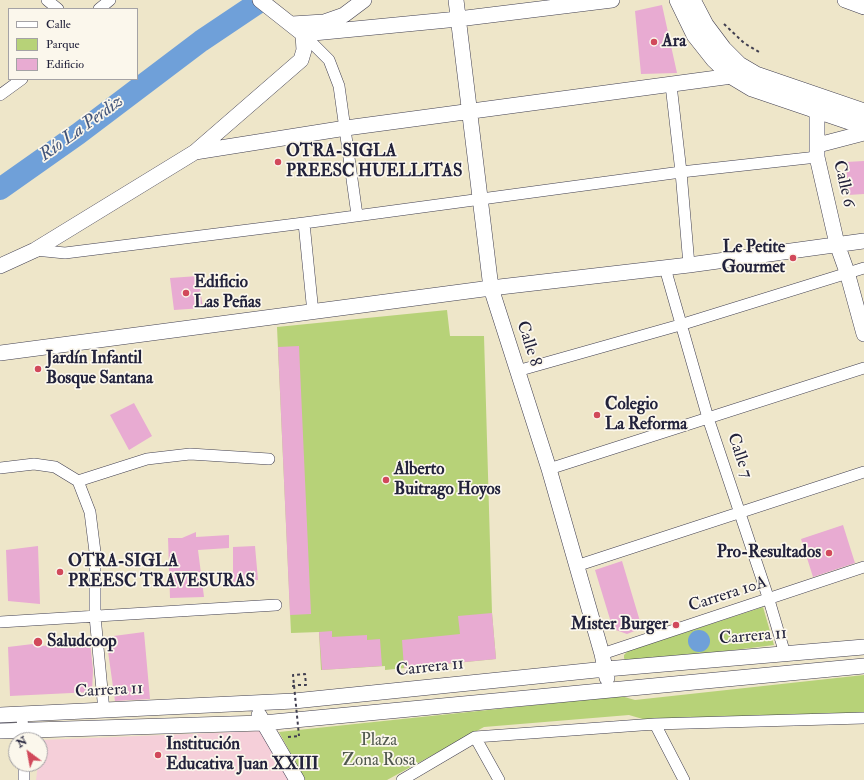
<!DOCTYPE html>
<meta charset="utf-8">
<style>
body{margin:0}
#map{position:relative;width:864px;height:780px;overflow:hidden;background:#eee6c9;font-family:"IM FELL Double Pica",serif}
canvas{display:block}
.legend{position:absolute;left:8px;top:8px;width:130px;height:72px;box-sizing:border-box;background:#fbf7ec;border:1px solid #a4a2a5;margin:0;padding:5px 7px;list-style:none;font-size:12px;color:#22223b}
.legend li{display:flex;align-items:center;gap:8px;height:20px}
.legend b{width:20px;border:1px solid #a4a2a5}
.north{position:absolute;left:8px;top:732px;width:40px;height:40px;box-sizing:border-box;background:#fbf7ec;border:1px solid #a4a2a5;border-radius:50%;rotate:328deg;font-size:11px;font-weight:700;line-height:16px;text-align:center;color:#22223b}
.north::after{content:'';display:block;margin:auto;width:14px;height:18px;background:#d1495b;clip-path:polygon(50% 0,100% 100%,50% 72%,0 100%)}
</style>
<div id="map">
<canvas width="864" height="780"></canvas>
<ul class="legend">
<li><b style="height:5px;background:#fff"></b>Calle</li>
<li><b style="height:11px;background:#b7d278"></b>Parque</li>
<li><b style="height:11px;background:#e8abd2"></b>Edificio</li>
</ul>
<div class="north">N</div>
</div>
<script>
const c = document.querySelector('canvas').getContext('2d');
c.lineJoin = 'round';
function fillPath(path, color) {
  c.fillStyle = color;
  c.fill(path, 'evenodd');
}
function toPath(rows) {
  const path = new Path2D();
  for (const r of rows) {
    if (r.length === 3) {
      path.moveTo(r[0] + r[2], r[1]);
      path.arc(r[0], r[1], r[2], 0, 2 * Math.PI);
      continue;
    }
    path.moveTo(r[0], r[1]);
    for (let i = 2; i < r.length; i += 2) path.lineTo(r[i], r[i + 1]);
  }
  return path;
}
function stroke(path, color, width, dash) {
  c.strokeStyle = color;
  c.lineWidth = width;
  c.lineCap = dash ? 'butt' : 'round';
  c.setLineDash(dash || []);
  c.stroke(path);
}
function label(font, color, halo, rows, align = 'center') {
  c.font = font + ' "IM FELL Double Pica",serif';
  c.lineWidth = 3.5;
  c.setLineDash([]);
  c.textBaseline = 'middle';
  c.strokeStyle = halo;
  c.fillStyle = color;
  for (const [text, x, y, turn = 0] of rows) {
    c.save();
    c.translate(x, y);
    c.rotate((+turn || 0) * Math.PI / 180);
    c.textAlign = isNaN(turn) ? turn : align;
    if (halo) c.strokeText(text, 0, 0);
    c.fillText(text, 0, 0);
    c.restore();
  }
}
fillPath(toPath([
 [262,731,289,780,36,780,38,764,40,764,41,740]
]), '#f5cfd9');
fillPath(toPath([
 [447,310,450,336,484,336,492,613,496,659,385,670,385,666,321,670,319,632,291,633,277,327],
 [763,607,774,645,631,663,626,662,624,658,624,655,628,651],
 [864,675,864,715,646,720,629,715,484,727,387,780,305,780,279,732,621,696,635,700]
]), '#b7d278');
fillPath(toPath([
 [699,641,11]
]), '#6fa0d9');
stroke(toPath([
 [0,189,78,134,201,41,262,0]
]), '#6fa0d9', 22);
fillPath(toPath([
 [662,5,677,73,641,74,635,11],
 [864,161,864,194,848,195,846,162],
 [198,276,203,308,174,310,170,278],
 [299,346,311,614,290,615,278,347],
 [134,403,152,436,129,450,110,415],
 [843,525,855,563,813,577,801,539],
 [196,532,196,537,229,535,229,548,198,550,204,597,170,598,168,538,182,538],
 [38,546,40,604,8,601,6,550],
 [255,546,258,580,233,582,233,547],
 [622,561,642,628,627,634,613,629,595,570],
 [492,613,496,659,404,668,402,640,460,634,458,616],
 [332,631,332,637,367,635,367,640,380,639,382,666,322,670,319,632],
 [144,632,150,699,115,701,106,637],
 [90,642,93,670,92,692,10,696,8,647,41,643,41,646]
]), '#e8abd2');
const street = toPath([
 [47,0,58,9],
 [99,9,110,0],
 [303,34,329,60,339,86,357,215],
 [671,85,681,172,689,265],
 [0,95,22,79],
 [304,223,313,313],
 [35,250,65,253,304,223,681,172,817,157],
 [665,268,708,418,769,600,785,654],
 [517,371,680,325,864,268],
 [0,468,34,464,55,467,78,481,147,459,190,454,269,459],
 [549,469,864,368],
 [78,481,90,512,95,552,95,616,104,711],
 [576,566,864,472],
 [0,622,276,605],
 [602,654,864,567],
 [22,714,23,740],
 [655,724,684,780],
 [475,737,499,780],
 [24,764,24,780],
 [402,780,475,737,655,724,864,718]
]);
const secondary = toPath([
 [260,0,303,34,458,19,612,0],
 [456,0,491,288,549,469,602,654,607,678],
 [845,0,864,7],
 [292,24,324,22,344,15,364,0],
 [817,110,817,157,837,244,847,272,864,334],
 [818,145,864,133],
 [195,152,301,60,304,50,303,34],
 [0,266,35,250,195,152,346,128,732,76],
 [0,353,491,288,689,265,864,241],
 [0,715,294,701,606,669,864,647],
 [259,715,297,780],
 [0,731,263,723,864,666]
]);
const primary = toPath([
 [678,0,695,35,714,59,732,76,752,88,864,126],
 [692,0,705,25,723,49,739,65,756,75,864,112]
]);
stroke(street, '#413f50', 12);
stroke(secondary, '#413f50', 16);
stroke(primary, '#413f50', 18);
stroke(toPath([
 [724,24,744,43,759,52],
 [293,687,293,686,298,685],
 [288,737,299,736]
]), '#413f50', 2, [3, 3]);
stroke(street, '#fff', 11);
stroke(secondary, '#fff', 15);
stroke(primary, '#fff', 17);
stroke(toPath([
 [298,685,306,685,305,674,293,675,299,736]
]), '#413f50', 2, [3, 3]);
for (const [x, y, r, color] of [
 [654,42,4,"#d1495b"],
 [278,162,4,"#d1495b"],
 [793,258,4,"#d1495b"],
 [186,293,4,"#d1495b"],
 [38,369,4,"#d1495b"],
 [597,415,4,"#d1495b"],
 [386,480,4,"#d1495b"],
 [829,553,4,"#d1495b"],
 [60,572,4,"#d1495b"],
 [676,625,4,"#d1495b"],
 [38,642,5,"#d1495b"],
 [158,755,4,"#d1495b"]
]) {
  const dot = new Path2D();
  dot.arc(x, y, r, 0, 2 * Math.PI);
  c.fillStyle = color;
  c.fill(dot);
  stroke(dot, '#fbf7ec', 1.5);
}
label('bold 17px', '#22223b', '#fbf7ec', [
 ["Ara",662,42],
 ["OTRA-SIGLA",286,152],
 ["PREESC HUELLITAS",286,172],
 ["Le Petite",785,248,"right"],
 ["Gourmet",785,268,"right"],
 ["Edificio",194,283],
 ["Las Peñas",194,303],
 ["Jardín Infantil",46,359],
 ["Bosque Santana",46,379],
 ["Colegio",605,405],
 ["La Reforma",605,425],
 ["Alberto",394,470],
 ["Buitrago Hoyos",394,490],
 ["Pro-Resultados",821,553,"right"],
 ["OTRA-SIGLA",68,562],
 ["PREESC TRAVESURAS",68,582],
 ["Mister Burger",668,625,"right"],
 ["Saludcoop",47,642],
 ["Institución",166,745],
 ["Educativa Juan XXIII",166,765]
], 'left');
label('17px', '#22223b', '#fbf7ec', [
 ["Calle 6",843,184,77],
 ["Calle 8",528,344,72],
 ["Calle 7",739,456,71],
 ["Carrera 10A",728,595,-18],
 ["Carrera 11",753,637,-5],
 ["Carrera 11",430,668,-6],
 ["Carrera 11",109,691,-3]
]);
label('17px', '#4f574d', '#fbf7ec', [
 ["Plaza",379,741],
 ["Zona Rosa",379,761]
]);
label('italic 18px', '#41547a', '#fbf7ec', [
 ["Río La Perdiz",82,129,-36]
]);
</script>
